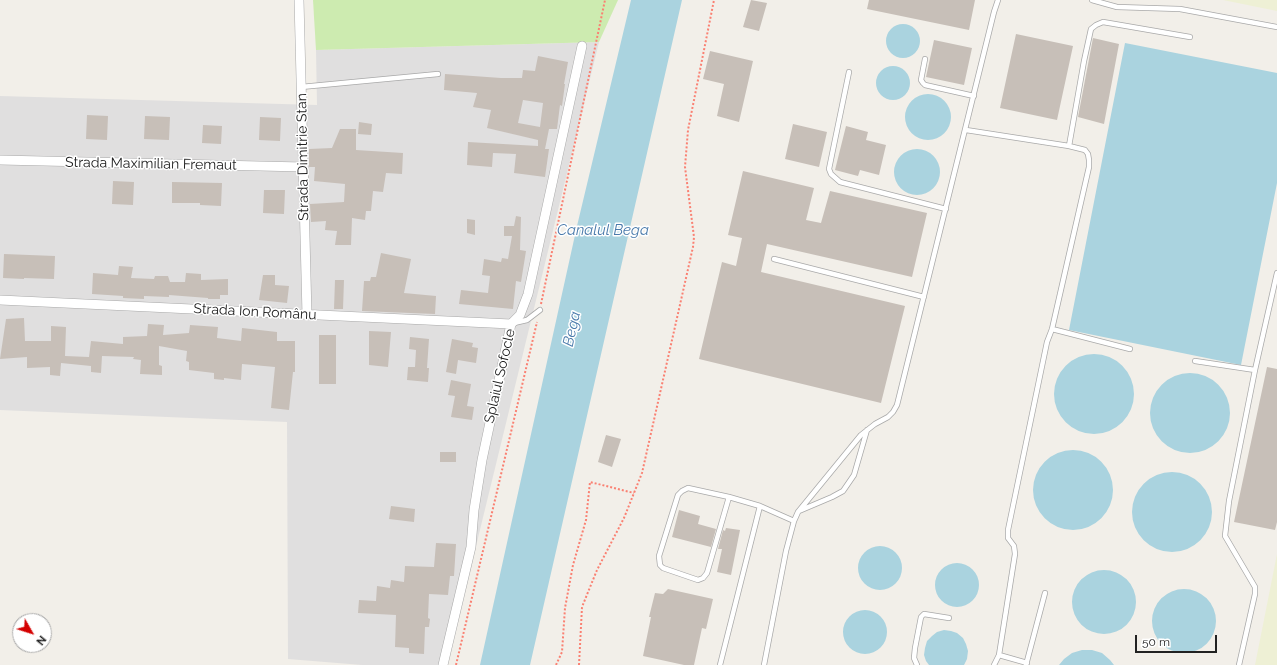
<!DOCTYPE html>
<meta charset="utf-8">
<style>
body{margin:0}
#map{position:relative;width:1277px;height:665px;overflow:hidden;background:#f2efe9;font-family:Raleway,sans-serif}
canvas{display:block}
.north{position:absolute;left:12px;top:613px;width:40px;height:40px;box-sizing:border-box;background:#fff;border:1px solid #a7a7a7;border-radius:50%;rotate:129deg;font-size:11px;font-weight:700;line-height:16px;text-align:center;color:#222}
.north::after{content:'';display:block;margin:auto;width:14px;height:18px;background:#d40000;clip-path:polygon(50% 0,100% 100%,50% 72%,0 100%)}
.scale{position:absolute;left:1135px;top:635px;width:82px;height:18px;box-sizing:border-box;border:2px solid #222;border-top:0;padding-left:5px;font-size:12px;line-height:14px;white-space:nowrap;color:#222;-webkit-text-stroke:3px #fff;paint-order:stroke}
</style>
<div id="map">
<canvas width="1277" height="665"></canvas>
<div class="north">N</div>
<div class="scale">50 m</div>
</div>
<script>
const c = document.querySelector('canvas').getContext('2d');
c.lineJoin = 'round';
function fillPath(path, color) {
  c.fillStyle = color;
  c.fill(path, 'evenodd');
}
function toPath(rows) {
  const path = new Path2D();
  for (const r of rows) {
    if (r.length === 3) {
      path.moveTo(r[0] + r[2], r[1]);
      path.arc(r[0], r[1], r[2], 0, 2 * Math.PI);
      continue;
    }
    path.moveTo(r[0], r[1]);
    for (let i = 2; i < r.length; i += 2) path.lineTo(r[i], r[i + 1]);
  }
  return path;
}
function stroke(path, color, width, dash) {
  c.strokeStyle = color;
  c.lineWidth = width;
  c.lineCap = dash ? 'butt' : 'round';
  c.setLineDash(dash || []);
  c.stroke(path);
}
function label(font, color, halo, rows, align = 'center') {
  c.font = font + ' Raleway,sans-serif';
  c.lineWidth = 3;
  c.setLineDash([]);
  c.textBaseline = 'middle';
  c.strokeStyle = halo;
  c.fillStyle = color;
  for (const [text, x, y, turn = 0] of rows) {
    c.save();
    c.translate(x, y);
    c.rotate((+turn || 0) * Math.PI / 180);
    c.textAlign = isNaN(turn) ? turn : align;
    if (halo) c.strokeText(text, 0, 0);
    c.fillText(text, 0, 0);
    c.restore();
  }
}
fillPath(toPath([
 [599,42,447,665,362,665,288,659,287,422,0,410,0,96,317,105,316,50]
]), '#e0dfdf');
fillPath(toPath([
 [1223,0,1277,0,1277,11],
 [1277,554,1277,665,1255,665]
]), '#eef0d5');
fillPath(toPath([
 [313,0,618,0,599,42,316,50]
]), '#cdebb0');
fillPath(toPath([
 [631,0,682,0,530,665,480,665,577,226],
 [903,41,17],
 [1125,43,1277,73,1277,183,1241,365,1069,330],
 [893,83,17],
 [928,117,23],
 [917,172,23],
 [1094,394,40],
 [1190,413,40],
 [1073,490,40],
 [1172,512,40],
 [880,568,22],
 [957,585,22],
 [1104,602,32],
 [1184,621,32],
 [865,632,22],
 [944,630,951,631,957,633,963,638,966,644,968,651,967,659,964,665,929,665,926,661,924,655,925,648,927,641,932,636,937,632],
 [1082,650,1092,650,1102,653,1110,660,1114,665,1059,665,1064,659,1072,653]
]), '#aad3df');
fillPath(toPath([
 [751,0,767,3,759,31,743,27],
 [869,0,975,0,969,30,867,9],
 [1016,34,1073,46,1057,120,1000,108],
 [1093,38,1119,44,1104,124,1078,117],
 [934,40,972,48,964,85,926,77],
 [710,51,753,61,739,122,717,116,724,84,703,79],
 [538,56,568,62,564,84,565,84,562,106,560,105,557,129,549,129,545,149,549,149,545,177,514,173,516,154,493,153,492,167,467,165,468,142,538,146,538,140,487,128,491,110,473,107,477,93,444,90,445,74,501,78,522,78,523,70,535,71],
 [523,100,543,103,540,127,518,123],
 [87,115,108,116,107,140,86,139],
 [145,116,170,117,169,140,144,139],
 [260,117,281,118,280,141,259,140],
 [359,122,372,124,371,135,358,134],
 [793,124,827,132,819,167,785,159],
 [203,125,222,126,221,144,202,143],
 [846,126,868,132,866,140,886,145,879,175,860,170,858,176,835,170],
 [340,129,356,129,356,150,403,153,402,174,386,173,383,192,373,191,371,211,366,211,365,220,352,218,351,245,335,245,337,231,325,230,326,221,311,222,310,204,344,202,345,184,314,181,315,167,309,167,309,149,332,148],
 [743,171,814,188,806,220,821,223,830,191,927,213,912,277,767,244,761,272,905,306,881,403,699,359,722,262,736,266,742,238,728,235],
 [113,181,134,182,133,205,112,204],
 [172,182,222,183,221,206,200,205,200,203,172,203],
 [264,190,285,190,284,214,263,213],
 [516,216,521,217,520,250,526,251,521,282,516,281,513,309,459,304,461,290,488,293,490,276,482,275,484,259,501,262,502,258,508,259,512,236,504,236,504,226,514,226],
 [467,219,475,220,475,235,467,233],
 [381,253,411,259,404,293,436,296,435,314,362,311,364,281,370,281,371,277,376,277],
 [4,254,55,256,54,279,24,278,24,279,3,278],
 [119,266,133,267,131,278,154,279,155,276,168,276,170,282,185,282,186,273,201,274,201,280,228,279,228,295,220,295,220,299,208,299,208,298,169,295,169,297,144,296,144,299,123,298,123,296,92,294,93,273,118,275],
 [263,275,275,275,275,285,289,286,287,303,259,300],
 [335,280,344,280,343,309,334,309],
 [24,318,25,341,51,341,51,326,66,327,65,356,89,357,91,341,123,344,123,337,147,336,148,324,164,325,163,335,189,333,190,325,218,327,217,338,241,341,242,328,277,332,277,341,295,341,295,372,293,372,289,410,271,408,275,367,242,364,241,380,224,378,224,380,214,379,214,373,189,370,189,362,186,361,187,351,159,346,159,365,162,366,162,375,140,374,141,360,133,359,134,357,102,356,101,373,91,372,91,366,61,363,60,376,50,375,50,367,27,368,27,357,0,359,6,319],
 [369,331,391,332,388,367,369,365],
 [319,335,336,335,336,384,319,384],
 [410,337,429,339,427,368,429,368,428,382,407,380,408,367,415,367,416,350,409,349],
 [452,339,473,343,472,347,478,348,476,363,458,360,456,374,446,372],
 [1267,367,1277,369,1277,522,1275,530,1234,522],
 [451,380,471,384,467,406,474,407,472,420,451,417,455,396,448,395],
 [606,435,621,439,612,467,598,462],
 [440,452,456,452,456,462,440,462],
 [391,506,415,509,414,522,389,519],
 [679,510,700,516,698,524,716,529,711,547,672,537],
 [726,528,740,530,731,575,717,572,722,549,718,549,723,530,725,531],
 [436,543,456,544,454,576,450,576,448,595,429,594,428,618,430,619,429,627,425,627,424,654,409,653,409,648,395,647,396,615,358,613,359,600,376,601,377,586,390,588,391,580,404,582,405,566,434,567],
 [668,589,713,599,706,629,702,628,694,665,684,665,643,656,651,617,649,617,655,593,663,594]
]), '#c7bfb8');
const lane = toPath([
 [1092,0,1117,7,1180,9,1277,27],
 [925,59,921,80,923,83,925,85,974,96],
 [849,72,829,169,831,174,840,182,946,209],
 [301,87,438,74],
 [966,130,1069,146,1085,150,1088,154,1089,160,1089,167,1052,329,1047,342,1008,530,1008,538,1014,546,1015,554,999,655,994,665],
 [1069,146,1084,61,1091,29,1096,25,1103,22,1190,37],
 [774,259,924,297],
 [514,323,527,320,540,310],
 [1052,329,1130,349],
 [1195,361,1255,370],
 [729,497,707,573,703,578,698,580,663,568,660,565,659,556,678,495,682,491,688,488,729,497,760,506,794,521],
 [799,511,832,497,843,491,854,475,867,430],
 [999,655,1027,663],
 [720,665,760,506],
 [764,665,786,551,794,521,798,512,861,435,875,424,888,417,893,412,897,405,994,12,998,0],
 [917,665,914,658,915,648,921,617,924,614,949,618],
 [1026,665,1045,593],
 [1239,665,1255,594,1255,587,1225,536,1229,501,1255,370,1277,273]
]);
const street = toPath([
 [299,0,307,315],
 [0,160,303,167],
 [0,300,511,324],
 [443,665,471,547,474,510,482,460,511,324,520,315,528,294,582,46]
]);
stroke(lane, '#a9a9a9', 6);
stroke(street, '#a9a9a9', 10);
stroke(toPath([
 [541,304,605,0],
 [456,665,537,322],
 [556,665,562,652,565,608,573,565,586,520,590,482,634,493],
 [579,665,582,607,597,570,624,518,642,473,693,247,694,237,685,167,688,130,714,0]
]), '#fa8072', 2, [2, 2]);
stroke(lane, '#fff', 4.5);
stroke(street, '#fff', 9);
label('14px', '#222', '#fff', [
 ["Strada Dimitrie Stan",303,157,-91],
 ["Strada Maximilian Fremaut",151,164,1],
 ["Strada Ion Românu",255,312,3],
 ["Splaiul Sofocle",500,376,-77]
]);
label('italic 15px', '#4a7aab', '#fff', [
 ["Canalul Bega",603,230],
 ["Bega",572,329,-77]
]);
</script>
